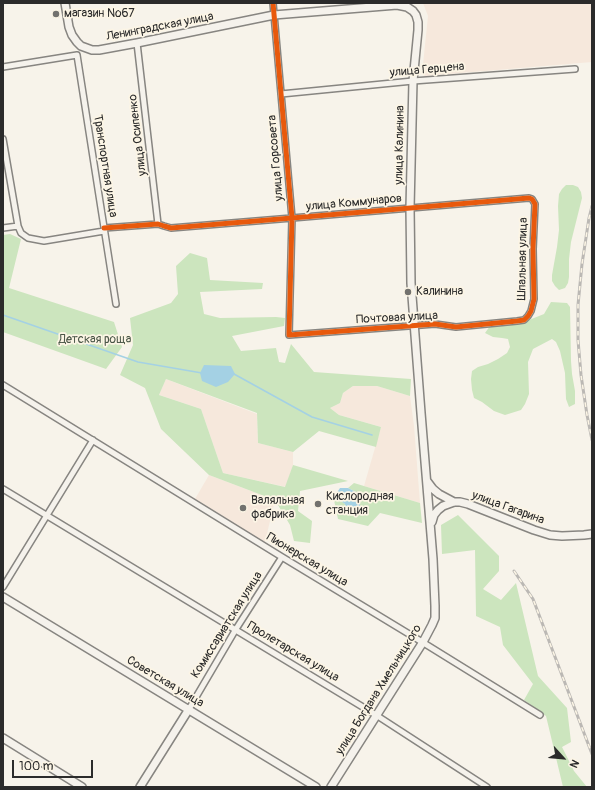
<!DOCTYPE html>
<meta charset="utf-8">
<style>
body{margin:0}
#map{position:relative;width:595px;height:790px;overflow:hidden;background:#f7f3ea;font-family:Pangolin,sans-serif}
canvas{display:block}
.frame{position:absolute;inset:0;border:4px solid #2b2b2b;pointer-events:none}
.north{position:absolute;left:543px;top:738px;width:40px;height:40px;-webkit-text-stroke:3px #fcf5e5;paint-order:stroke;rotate:117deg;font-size:11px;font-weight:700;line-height:16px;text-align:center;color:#2b2b2b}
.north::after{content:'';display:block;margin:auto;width:14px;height:18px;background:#2b2b2b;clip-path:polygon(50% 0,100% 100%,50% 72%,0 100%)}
.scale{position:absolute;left:12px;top:760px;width:81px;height:18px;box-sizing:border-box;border:2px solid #2b2b2b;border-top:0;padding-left:5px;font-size:12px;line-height:14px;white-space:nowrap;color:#2b2b2b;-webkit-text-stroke:3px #fcf5e5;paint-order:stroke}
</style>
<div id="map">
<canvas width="595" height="790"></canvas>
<div class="frame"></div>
<div class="north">N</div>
<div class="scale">100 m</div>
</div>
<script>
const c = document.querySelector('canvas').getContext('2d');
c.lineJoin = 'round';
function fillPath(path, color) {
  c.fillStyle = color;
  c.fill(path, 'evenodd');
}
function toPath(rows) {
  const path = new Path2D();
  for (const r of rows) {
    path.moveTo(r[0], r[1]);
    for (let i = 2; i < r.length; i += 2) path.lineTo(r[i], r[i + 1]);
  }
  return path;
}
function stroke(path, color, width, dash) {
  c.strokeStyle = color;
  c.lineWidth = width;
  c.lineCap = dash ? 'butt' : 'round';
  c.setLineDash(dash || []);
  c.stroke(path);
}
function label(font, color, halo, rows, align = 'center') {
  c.font = font + ' Pangolin,sans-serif';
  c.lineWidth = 3.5;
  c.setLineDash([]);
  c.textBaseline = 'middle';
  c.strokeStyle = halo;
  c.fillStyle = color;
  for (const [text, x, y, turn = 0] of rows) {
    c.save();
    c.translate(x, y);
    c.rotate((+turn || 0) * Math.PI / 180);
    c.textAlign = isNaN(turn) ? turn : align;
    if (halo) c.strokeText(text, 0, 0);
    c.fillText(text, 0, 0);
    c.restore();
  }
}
fillPath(toPath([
 [423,3,592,3,592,62,425,76,422,74,428,16],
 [166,379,257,414,258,443,293,452,293,465,286,487,223,473,201,409,159,395],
 [353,386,377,386,410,396,414,426,420,503,364,486,381,427,339,415,330,408,340,403,343,393],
 [209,475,275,500,265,542,195,499]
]), '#f6e8dc');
fillPath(toPath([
 [566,185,573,185,578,187,581,192,582,198,571,242,569,259,569,277,568,283,565,288,559,290,555,286,552,281,552,275,557,247,559,230,558,206,559,194,562,189],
 [10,234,21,239,9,288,114,322,122,347,106,369,3,332,3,235],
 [190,253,207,258,210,280,263,283,262,289,200,292,204,314,220,318,276,317,285,318,284,326,232,336,241,351,276,348,279,362,285,363,291,344,314,372,411,379,410,396,377,386,353,386,343,393,340,403,330,408,339,415,381,427,376,447,319,431,293,452,258,443,257,413,166,379,159,395,201,409,223,473,285,487,293,465,348,481,300,491,298,511,312,521,310,543,294,541,290,525,275,500,209,475,161,429,145,388,120,375,133,345,130,318,171,303,178,294,176,266],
 [551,302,567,303,570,307,571,361,572,374,575,391,575,404,569,407,566,399,565,373,560,351,556,342,552,339,533,349,528,362,529,394,525,404,521,410,505,415,494,411,482,402,474,398,472,390,471,379,472,371,478,367,488,364,498,359,507,353,510,347,508,339,502,338,493,337,485,333,490,326,524,322,544,314],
 [354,483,420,503,422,523,380,513,368,526,338,519,334,500,336,494,338,498,345,504,358,493,348,488],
 [458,515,499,556,499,571,483,589,501,600,516,583,538,676,567,708,571,742,562,747,574,771,587,787,563,787,546,716,524,700,533,684,503,645,500,627,476,616,475,550,442,554,441,525]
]), '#cce5be');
fillPath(toPath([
 [204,365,231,366,235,374,228,382,216,387,202,381,200,373],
 [340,488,348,488,358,493,360,499,360,506,353,510,347,509,345,504,337,498,336,494]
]), '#a4d1e4');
stroke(toPath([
 [3,315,138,362,202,373],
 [234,374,312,417,372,435]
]), '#a4d1e4', 1.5);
const street = toPath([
 [137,43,158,224],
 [77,55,116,304],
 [3,67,77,55],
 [281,94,413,81,575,69],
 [3,139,18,226],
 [3,228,18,226,21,233,28,238,44,241,104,231],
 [104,228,158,224,164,226,171,228,292,218,529,198,532,199,535,204,533,249,534,299,531,311,528,316,524,320,517,321,456,327,435,324,289,335,292,218,273,3],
 [3,385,282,557,414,637,540,715],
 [3,489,376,715,487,787],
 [3,587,93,440],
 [189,709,236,629,282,557]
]);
const secondary = toPath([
 [65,3,69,27,72,35,77,42,81,46,92,50,99,50,137,43,274,15,397,5,407,7,413,11,416,15,418,22,418,30,413,81,410,208,411,283,421,413,433,559,435,606,435,618,432,625,423,642,331,787],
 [427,481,433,489,439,494,454,502],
 [432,522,434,515,438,510,443,506,454,502,460,502,468,504,534,530,550,535,562,536,584,535,592,534],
 [3,597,316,787],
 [3,738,82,787],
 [140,787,189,709]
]);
stroke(street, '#878581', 8);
stroke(secondary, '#878581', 10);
stroke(street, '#f5f2ec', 5);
stroke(secondary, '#f5f2ec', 7);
const rail = toPath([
 [592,206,589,218,582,264,578,305,578,340,581,375,587,415,592,440],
 [514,571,533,599,592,754]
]);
stroke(rail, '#bbb8b4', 3);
stroke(rail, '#fcf5e5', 1.5, [4.5]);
stroke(toPath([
 [104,228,158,224,164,226,171,228,292,218,529,198,532,199,535,204,533,249,534,299,531,311,528,316,524,320,517,321,456,327,435,324,289,335,292,218,273,3]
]), '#e8590c', 5);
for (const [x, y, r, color] of [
 [56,14,4,"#72716e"],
 [408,292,4,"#72716e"],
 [318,504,4,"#72716e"],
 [243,508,4,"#72716e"]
]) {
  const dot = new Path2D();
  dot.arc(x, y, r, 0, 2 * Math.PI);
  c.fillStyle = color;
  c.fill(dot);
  stroke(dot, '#fcf5e5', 1.5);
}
label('12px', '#2b2b2b', '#fcf5e5', [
 ["магазин №67",64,14],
 ["Калинина",416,292],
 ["Кислородная",326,497],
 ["станция",326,511],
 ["Валяльная",251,501],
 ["фабрика",251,515]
], 'left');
label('12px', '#2b2b2b', '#fcf5e5', [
 ["Ленинградская улица",160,27,-11],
 ["улица Герцена",427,70,-5],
 ["улица Осипенко",138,135,-97],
 ["улица Калинина",400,145,-89],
 ["улица Горсовета",276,158,-95],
 ["Транспортная улица",105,166,81],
 ["улица Коммунаров",354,203,-5],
 ["Шпальная улица",523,259,-89],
 ["Почтовая улица",397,318,-3],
 ["улица Гагарина",508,508,20],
 ["Пионерская улица",307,560,31],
 ["Комиссариатская улица",227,625,-58],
 ["Пролетарская улица",293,652,31],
 ["Советская улица",165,682,31],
 ["улица Богдана Хмельницкого",379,690,-58]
]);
label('12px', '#4a5647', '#fcf5e5', [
 ["Детская роща",95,340]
]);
</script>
